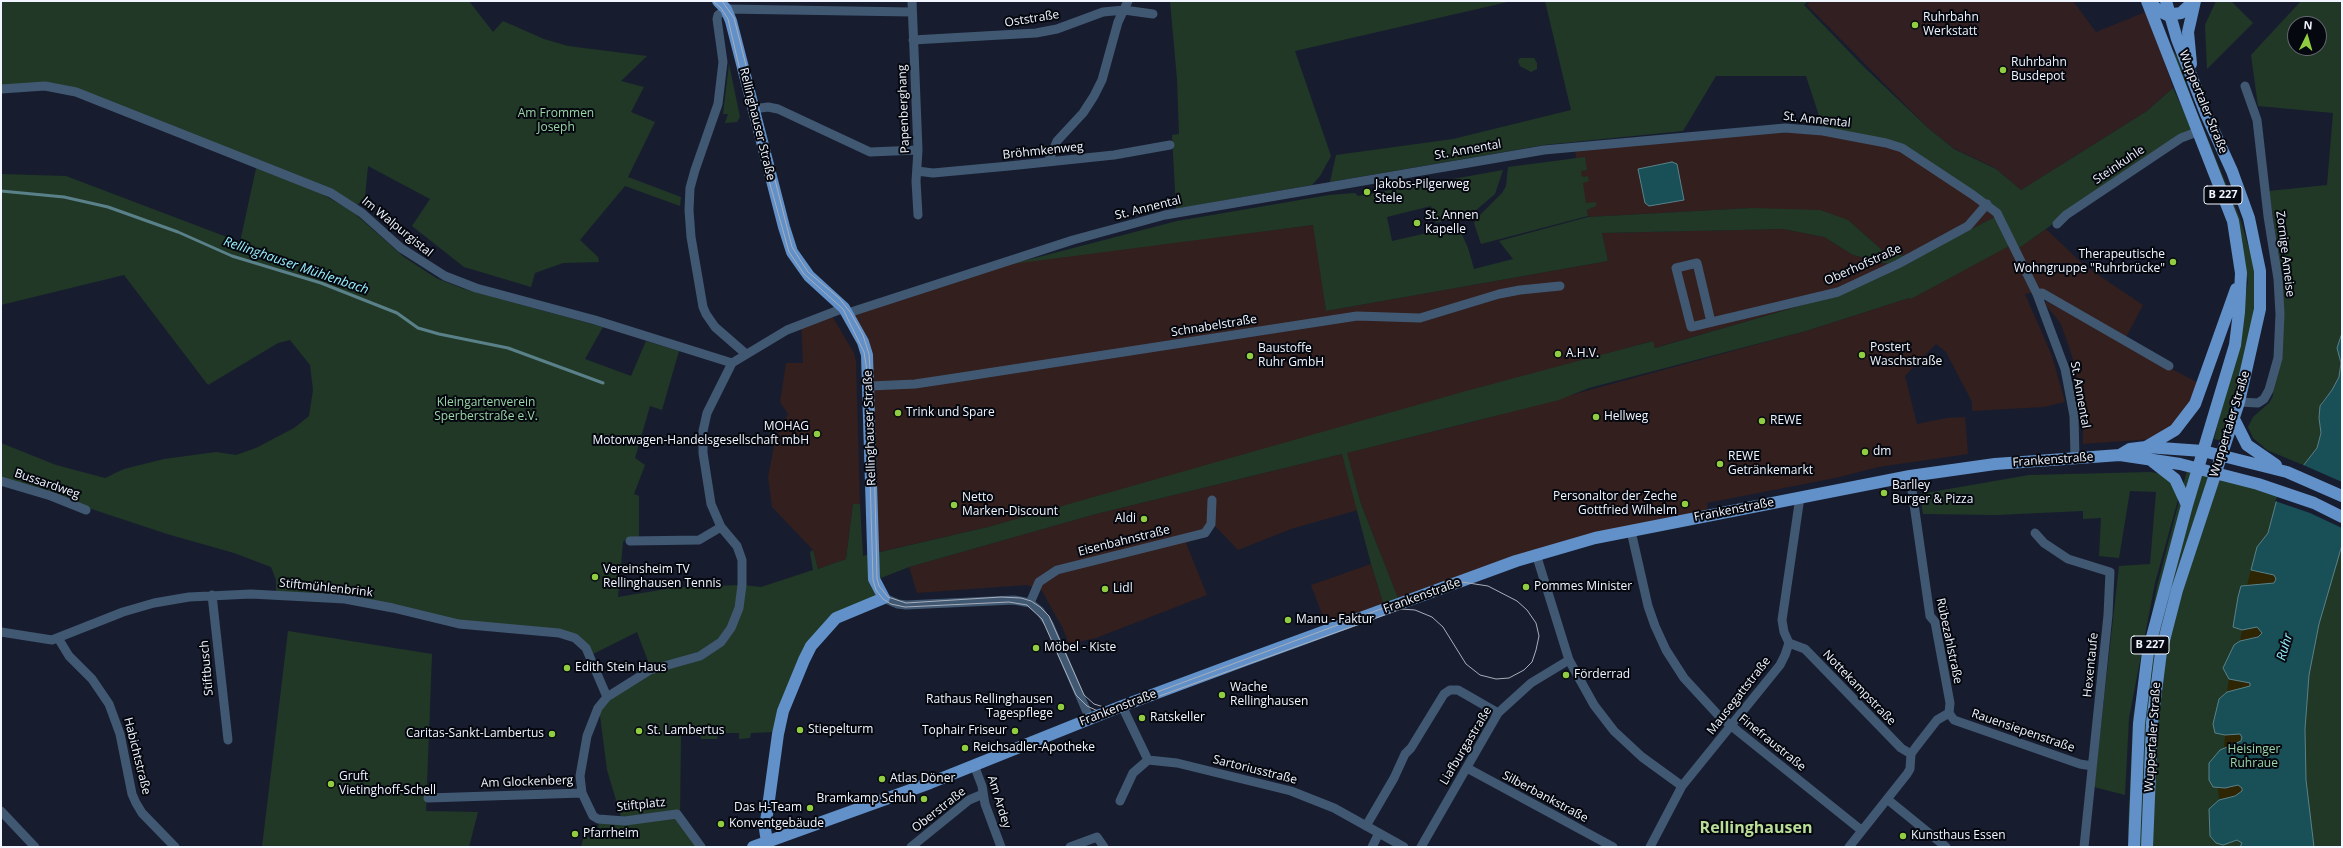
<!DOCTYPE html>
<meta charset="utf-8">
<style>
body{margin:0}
#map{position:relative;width:2343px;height:848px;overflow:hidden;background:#171d2f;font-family:"Open Sans",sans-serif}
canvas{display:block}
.frame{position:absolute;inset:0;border:2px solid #f0f5ff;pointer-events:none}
.north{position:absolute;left:2287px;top:16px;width:40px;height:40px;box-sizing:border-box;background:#06080f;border:1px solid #64676f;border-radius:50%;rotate:5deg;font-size:11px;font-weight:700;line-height:16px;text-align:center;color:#f0f5ff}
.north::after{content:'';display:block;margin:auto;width:14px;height:18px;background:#90cd41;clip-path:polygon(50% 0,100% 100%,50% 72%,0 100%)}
</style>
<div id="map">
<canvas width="2343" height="848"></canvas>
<div class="frame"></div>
<div class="north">N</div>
</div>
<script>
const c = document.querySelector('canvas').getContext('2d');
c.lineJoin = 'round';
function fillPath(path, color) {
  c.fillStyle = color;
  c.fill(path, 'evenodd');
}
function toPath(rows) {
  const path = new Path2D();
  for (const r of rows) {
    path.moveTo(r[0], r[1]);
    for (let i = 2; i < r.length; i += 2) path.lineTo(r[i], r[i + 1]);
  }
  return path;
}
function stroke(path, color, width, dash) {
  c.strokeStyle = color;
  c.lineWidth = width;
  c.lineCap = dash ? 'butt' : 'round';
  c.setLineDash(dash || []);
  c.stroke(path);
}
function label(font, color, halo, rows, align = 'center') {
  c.font = font + ' "Open Sans",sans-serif';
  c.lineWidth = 4;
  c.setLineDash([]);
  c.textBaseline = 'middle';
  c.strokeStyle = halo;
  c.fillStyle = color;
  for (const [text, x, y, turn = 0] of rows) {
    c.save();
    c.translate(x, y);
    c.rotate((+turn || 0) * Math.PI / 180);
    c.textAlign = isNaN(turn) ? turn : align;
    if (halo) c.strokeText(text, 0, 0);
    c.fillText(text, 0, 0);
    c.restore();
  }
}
fillPath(toPath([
 [1824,131,1914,155,1995,217,1873,279,1837,294,1796,307,1654,348,1652,341,988,527,875,553,870,368,850,313,1003,262,1314,225,1326,311,1608,261,1602,233,1783,229,1824,237,1853,255,1888,264,1903,257,1882,250,1848,220,1751,208,1588,217,1574,147,1687,136],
 [2046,229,2085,266,2143,305,2125,339,2041,291,2025,294,2052,356,2065,402,2044,407,1972,411,1972,402,1946,352,1936,344,1905,376,1917,424,1947,418,1965,417,1968,454,1879,467,1835,478,1707,503,1708,515,1595,537,1400,603,1361,504,1346,453,1468,423,1806,331,1909,298,1911,299,2011,244,2015,251],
 [2046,301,2200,384,2191,402,2172,425,2152,439,2083,444,2083,416,2075,365,2061,324,2046,305],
 [831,314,854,353,856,362,860,504,853,504,846,559,818,569,813,550,772,507,768,477,775,441,788,414,780,402,786,363,803,363,801,324],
 [1342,454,1358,510,1291,529,1238,550,1215,526,1207,535,1186,543,1207,595,1096,638,1069,644,1063,629,1042,591,1027,585,917,593,909,567,1096,514],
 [1371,564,1385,609,1328,630,1311,585]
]), '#321f1e');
fillPath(toPath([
 [1810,1,2073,1,2096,32,2148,11,2173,88,2147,111,2021,190,1995,168,1953,148,1928,128,1807,5]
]), '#321f21');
fillPath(toPath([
 [1,1,469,1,493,32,503,21,544,39,568,46,647,56,621,81,644,87,631,112,655,122,628,177,681,197,680,206,625,186,580,240,598,257,599,262,563,263,535,273,531,287,464,267,412,226,430,199,368,166,365,197,355,207,77,91,1,88],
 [1170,1,1512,1,1295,51,1331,156,1320,176,1312,185,1176,209,1172,135,1179,134,1177,79],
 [1545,1,1808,1,1804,5,1862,65,1928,128,1954,149,1996,169,2021,190,2147,111,2173,88,2194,133,2085,201,2015,251,2011,245,1911,299,1909,298,1806,331,1589,388,1559,400,1347,453,1361,504,1400,603,1385,609,1371,564,1342,454,1096,514,909,567,876,580,881,593,822,629,774,732,751,733,750,738,739,739,739,733,718,733,717,739,701,739,701,734,681,734,680,818,700,847,581,847,584,836,597,839,599,819,622,820,607,770,599,708,650,671,701,656,724,640,743,585,761,587,813,570,810,552,813,550,818,569,846,559,853,504,860,504,863,556,988,527,1466,391,1653,341,1655,348,1796,307,1838,294,1873,279,1995,217,1915,155,1824,131,1806,76,1716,76,1683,131,1544,145,1330,182,1336,155,1453,139,1571,110],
 [2216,1,2231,1,2253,23,2207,69,2205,25],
 [2301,1,2342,1,2342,333,2337,348,2341,363,2339,377,2332,390,2322,402,2319,418,2321,433,2317,448,2303,465,2267,450,2253,438,2248,427,2253,417,2269,403,2273,396,2279,257,2269,191,2327,185,2333,113,2258,106,2251,55],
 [2295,24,2319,24,2319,48,2295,48],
 [2169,46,2177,56,2192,100,2240,218,2255,269,2257,308,2223,441,2214,439,2237,345,2248,282,2237,220],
 [1520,58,1534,58,1537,63,1537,69,1531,72,1520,66,1518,61],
 [729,64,740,117,737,122,725,123,728,114,723,114],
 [1585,157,1587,170,1581,171,1582,177,1588,176,1589,181,1583,183,1586,203,1596,202,1596,206,1587,210,1588,216,1481,244,1474,223,1477,218,1502,193,1506,186,1508,167],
 [257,164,307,186,351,210,404,257,436,278,464,289,603,327,585,359,631,376,646,341,679,351,662,410,650,406,635,458,645,465,634,494,639,496,639,539,626,539,623,542,618,597,678,587,741,585,738,608,716,646,651,669,637,632,591,655,577,638,483,626,394,607,276,594,276,580,271,567,234,553,167,534,1,479,1,443,56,465,105,478,124,469,164,459,216,452,236,455,256,448,294,428,309,416,313,390,310,365,290,340,278,343,208,385,124,275,1,305,1,174,66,176,240,242],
 [1503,170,1495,194,1475,211,1436,223,1431,206,1387,217,1392,241,1458,226,1468,248,1474,269,1513,259,1499,241,1588,217,1751,208,1820,210,1848,220,1882,250,1904,256,1888,264,1853,255,1824,237,1783,229,1602,233,1608,261,1326,311,1313,225,1012,264,1177,221,1329,195,1355,193,1358,196],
 [2189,463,2342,519,2342,847,2129,847,2128,829,2133,717,2157,586],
 [2151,472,2165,475,2173,484,2179,496,2155,583,2129,718,2125,795,2094,787,2119,566,2150,564,2156,492,2130,491,2119,558,2099,556,2101,518,2083,519,2083,511,1996,515,1923,514,1920,494,2029,475],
 [288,631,432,654,426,811,478,812,469,847,262,847]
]), '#213826');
fillPath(toPath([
 [2251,570,2274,575,2277,578,2275,583,2247,585],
 [2257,627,2262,633,2258,637,2240,641,2242,630],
 [2229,679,2237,681,2248,681,2250,686,2227,692],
 [2240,734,2241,741,2224,748,2225,735],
 [2238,785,2242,787,2242,791,2235,796,2219,799,2218,788]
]), '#2d2504');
const water = toPath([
 [1672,162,1677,164,1684,200,1649,206,1645,203,1638,169,1672,162],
 [2342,333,2342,545,2319,624,2309,675,2305,729,2306,780,2314,847,2240,847,2242,843,2237,840,2223,845,2216,843,2210,836,2209,809,2219,800,2235,796,2242,791,2242,788,2238,785,2225,788,2213,787,2209,780,2209,763,2220,750,2241,741,2242,737,2240,734,2225,735,2215,733,2213,724,2219,699,2227,692,2250,686,2250,683,2229,679,2223,668,2234,645,2240,641,2258,637,2262,633,2257,627,2242,630,2233,627,2238,597,2241,586,2274,583,2276,579,2274,575,2251,570,2257,547,2268,533,2277,499,2317,448,2321,433,2319,418,2320,406,2332,390,2339,377,2341,363,2337,348,2342,333]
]);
fillPath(water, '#194f56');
stroke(water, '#5a8189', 1);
fillPath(toPath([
 [2301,464,2342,482,2342,528,2310,513,2275,501,2286,481]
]), '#171d2f');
stroke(toPath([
 [1,191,64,197,108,207,178,232,232,256,321,283,397,313,418,328,439,334,508,348,603,383]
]), '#5a8189', 3);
stroke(toPath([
 [912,1,918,150,916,181,918,215],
 [913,40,1036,33,1057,29,1103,12,1124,10,1153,14],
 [1,89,45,86,76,92,331,193,362,213,401,248,445,276,476,288,595,320,732,363],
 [753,109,768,107,778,109,870,152,918,150],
 [1048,162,1057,141,1083,113,1094,96,1102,80,1118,22,1128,1],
 [917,171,933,173,1009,166,1114,155,1170,145],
 [2057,224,2066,215,2181,138,2197,132],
 [2037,294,2042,293,2169,366],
 [848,313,1073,240,1165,215,1544,150,1785,128,1823,131,1886,143,1902,148,1973,195,1997,213,2037,294,2065,369,2074,416,2075,458],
 [1711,322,1697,263,1676,268,1691,327,1838,292,1898,264,1968,226,1987,204],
 [746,354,715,327,706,314,703,307,691,237,689,210,690,188,695,170,718,104,723,62,717,19,718,15,726,9,912,12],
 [870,386,915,384,955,378,1357,316,1420,318,1499,294,1520,290,1560,286],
 [2239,402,2258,403,2264,399,2269,390,2278,358,2280,314,2278,279,2268,216,2257,120,2245,86],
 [1,481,51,496,86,510],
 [1631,531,1648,606,1655,626,1666,650,1684,678,1719,716,1861,830],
 [2035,533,2044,543,2068,559,2110,572,2108,615,2084,847],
 [630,541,699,540,721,527],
 [1536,554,1569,660,1594,705,1614,731,1642,757,1682,786],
 [212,595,228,740],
 [884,598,898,604,906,605,1014,600,1030,603,1040,611,1049,624,1090,719],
 [1030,603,1039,582,1057,570,1205,533,1211,524,1212,500],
 [1,632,52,640,123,612,154,603,189,597,251,594,345,599,393,608,459,624,559,633,575,638,586,648,607,697],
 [58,638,69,656,92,679,109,704,120,734,132,794,136,803,142,813,175,847],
 [1789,643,1805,649,1901,748,1911,754],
 [1122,706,1148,760],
 [1949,713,1954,720,2080,764,2092,766],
 [1148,760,1177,763,1291,791,1334,808,1404,847],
 [974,765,982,786,985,804,1001,847],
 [1467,768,1613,847],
 [428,798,582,793],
 [1887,799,1946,847],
 [1120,801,1133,773,1148,760],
 [1,811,35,847],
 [1366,826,1394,778,1405,754,1411,748,1444,694,1450,690,1458,690,1498,713],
 [701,847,677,814,625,821,598,819,593,816,582,793,580,776,587,736,598,708,607,697,650,670,700,656,721,642,731,628,739,608,742,585,742,560,737,546,721,527,711,504,703,453,703,431,707,413,732,363,787,330,844,308],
 [911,847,969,800,983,794],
 [1070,847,1097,837,1104,847],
 [1372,847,1379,833],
 [1421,847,1498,713,1531,683,1569,660],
 [1650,847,1682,786,1780,665,1785,655,1789,643,1784,632,1782,620,1800,497],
 [1849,847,1907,774,1910,769,1911,754,1916,747,1937,720,1949,713,1950,703,1935,622,1930,616,1910,476]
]), '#415873', 9);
stroke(toPath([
 [718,1,726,9,731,21,784,227,792,252,809,276,844,308,863,342,867,355,874,579,884,598,836,618,811,646,804,660,783,711,778,734,765,829,767,842],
 [2149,1,2159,11,2167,15,2181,13,2194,1],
 [2191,64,2188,32,2195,1],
 [2234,419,2247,445,2276,465],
 [2146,447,2175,430,2195,404,2236,289],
 [2120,455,2130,449,2146,447,2203,451,2287,472,2342,496],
 [2152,461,2175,479,2187,505],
 [753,847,930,783,1122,706,1243,661,1516,561,1595,538,1910,476,1995,464,2120,455,2180,464,2258,484,2314,503,2342,517],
 [2134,847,2139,724,2148,652,2187,505,2235,345,2239,312,2241,273,2233,221,2147,1],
 [2147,847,2152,723,2161,652,2177,590,2239,402,2260,309,2260,271,2249,218,2232,171,2206,114,2177,39,2166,1]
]), '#6291c9', 12);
stroke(toPath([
 [713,1,721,8,728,19,749,109,789,252,804,274,843,309,864,352,867,371,873,580,876,590,883,599,891,604,905,607,1009,602,1027,605,1042,619,1076,695,1087,706,1100,712,1115,712,1401,609,1415,610,1432,617,1443,627,1466,664,1480,675,1496,679,1509,678,1524,670,1532,662,1536,650,1539,636,1536,623,1527,610,1517,601,1488,586,1462,582,1424,593,1114,708,1107,708,1094,704,1084,695,1049,616,1040,607,1031,601,1021,598,1001,597,906,603,888,597,879,586,877,579,873,412,869,354,863,335,850,312,839,298,808,272,792,247,734,18,722,1]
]), '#a8aeba', 1);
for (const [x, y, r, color] of [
 [1915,25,4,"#90cd41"],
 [2003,70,4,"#90cd41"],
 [1367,192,4,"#90cd41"],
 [1417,223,4,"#90cd41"],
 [2173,262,4,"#90cd41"],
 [1558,354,4,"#90cd41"],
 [1862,355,4,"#90cd41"],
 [1250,356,4,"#90cd41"],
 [898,413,4,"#90cd41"],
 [1596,417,4,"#90cd41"],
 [1762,421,4,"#90cd41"],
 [817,434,4,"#90cd41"],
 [1865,452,4,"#90cd41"],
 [1720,464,4,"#90cd41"],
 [1884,493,4,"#90cd41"],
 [1685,504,4,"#90cd41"],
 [954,505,4,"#90cd41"],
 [1144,519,4,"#90cd41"],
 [595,577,4,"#90cd41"],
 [1526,587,4,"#90cd41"],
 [1105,589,4,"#90cd41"],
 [1288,620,4,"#90cd41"],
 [1036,648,4,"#90cd41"],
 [567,668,4,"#90cd41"],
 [1566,675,4,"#90cd41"],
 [1222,695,4,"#90cd41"],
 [1061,707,4,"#90cd41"],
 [1142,718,4,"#90cd41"],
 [800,730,4,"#90cd41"],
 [639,731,4,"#90cd41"],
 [1015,731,4,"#90cd41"],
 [552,734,4,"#90cd41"],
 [965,748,4,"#90cd41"],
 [882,779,4,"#90cd41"],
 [331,784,4,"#90cd41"],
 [924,799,4,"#90cd41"],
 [810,808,4,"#90cd41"],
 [721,824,4,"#90cd41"],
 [575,834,4,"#90cd41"],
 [1903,836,4,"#90cd41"]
]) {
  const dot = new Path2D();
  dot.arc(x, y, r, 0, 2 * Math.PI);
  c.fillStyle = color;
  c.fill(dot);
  stroke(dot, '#06080f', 1.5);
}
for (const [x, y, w] of [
 [2223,195,38],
 [2150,645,38]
]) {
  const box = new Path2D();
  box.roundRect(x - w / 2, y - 9, w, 18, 3);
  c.fillStyle = '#06080f';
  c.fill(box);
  stroke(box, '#f0f5ff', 1);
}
label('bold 11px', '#f0f5ff', null, [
 ["B 227",2223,195],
 ["B 227",2150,645]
]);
label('12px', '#f0f5ff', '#06080f', [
 ["Ruhrbahn",1923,18],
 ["Werkstatt",1923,32],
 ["Ruhrbahn",2011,63],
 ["Busdepot",2011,77],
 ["Jakobs-Pilgerweg",1375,185],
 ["Stele",1375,199],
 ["St. Annen",1425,216],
 ["Kapelle",1425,230],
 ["Therapeutische",2165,255,"right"],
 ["Wohngruppe \"Ruhrbrücke\"",2165,269,"right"],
 ["Postert",1870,348],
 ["Waschstraße",1870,362],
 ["Baustoffe",1258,349],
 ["Ruhr GmbH",1258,363],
 ["A.H.V.",1566,354],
 ["Trink und Spare",906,413],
 ["Hellweg",1604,417],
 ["REWE",1770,421],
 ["MOHAG",809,427,"right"],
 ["Motorwagen-Handelsgesellschaft mbH",809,441,"right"],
 ["dm",1873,452],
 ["REWE",1728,457],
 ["Getränkemarkt",1728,471],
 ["Barlley",1892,486],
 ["Burger & Pizza",1892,500],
 ["Personaltor der Zeche",1677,497,"right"],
 ["Gottfried Wilhelm",1677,511,"right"],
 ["Netto",962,498],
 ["Marken-Discount",962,512],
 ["Aldi",1136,519,"right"],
 ["Vereinsheim TV",603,570],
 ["Rellinghausen Tennis",603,584],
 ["Pommes Minister",1534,587],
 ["Lidl",1113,589],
 ["Manu - Faktur",1296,620],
 ["Möbel - Kiste",1044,648],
 ["Edith Stein Haus",575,668],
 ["Förderrad",1574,675],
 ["Wache",1230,688],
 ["Rellinghausen",1230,702],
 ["Rathaus Rellinghausen",1053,700,"right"],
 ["Tagespflege",1053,714,"right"],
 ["Ratskeller",1150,718],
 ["Stiepelturm",808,730],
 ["St. Lambertus",647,731],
 ["Tophair Friseur",1007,731,"right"],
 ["Caritas-Sankt-Lambertus",544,734,"right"],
 ["Reichsadler-Apotheke",973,748],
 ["Gruft",339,777],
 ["Vietinghoff-Schell",339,791],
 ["Atlas Döner",890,779],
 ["Bramkamp Schuh",916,799,"right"],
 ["Das H-Team",802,808,"right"],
 ["Konventgebäude",729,824],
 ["Pfarrheim",583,834],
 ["Kunsthaus Essen",1911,836]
], 'left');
label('12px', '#f0f5ff', '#06080f', [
 ["Oststraße",1032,19,-9],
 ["Wuppertaler Straße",2203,102,68],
 ["Papenberghang",904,109,-92],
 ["St. Annental",1817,120,6],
 ["Rellinghauser Straße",757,124,76],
 ["St. Annental",1468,150,-10],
 ["Bröhmkenweg",1043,151,-6],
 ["Steinkuhle",2119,165,-34],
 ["St. Annental",1148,208,-14],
 ["Im Walpurgistal",397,227,39],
 ["Zornige Ameise",2285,254,83],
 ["Oberhofstraße",1863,265,-24],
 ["Schnabelstraße",1214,326,-9],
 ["St. Annental",2080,395,80],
 ["Wuppertaler Straße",2230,424,-73],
 ["Rellinghauser Straße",870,428,-92],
 ["Frankenstraße",2053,460,-4],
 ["Bussardweg",47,484,19],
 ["Frankenstraße",1734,510,-11],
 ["Eisenbahnstraße",1124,541,-14],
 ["Stiftmühlenbrink",326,588,6],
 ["Frankenstraße",1422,596,-20],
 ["Rübezahlstraße",1949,641,78],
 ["Hexentaufe",2091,665,-84],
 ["Stiftbusch",207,668,-95],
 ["Nottekampstraße",1859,688,46],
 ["Mausegattstraße",1739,696,-52],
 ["Frankenstraße",1118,708,-21],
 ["Rauensiepenstraße",2023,731,19],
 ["Wuppertaler Straße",2153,737,-86],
 ["Finefraustraße",1772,743,39],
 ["Liafburgastraße",1466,746,-59],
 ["Habichtstraße",137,756,76],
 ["Sartoriusstraße",1255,770,14],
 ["Am Glockenberg",527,782,-2],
 ["Silberbankstraße",1545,797,28],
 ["Am Ardey",999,802,73],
 ["Stiftplatz",641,805,-6],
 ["Oberstraße",939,810,-38]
]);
label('12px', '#9ad4a7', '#06080f', [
 ["Am Frommen",556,114],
 ["Joseph",556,128],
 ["Kleingartenverein",486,403],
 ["Sperberstraße e.V.",486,417],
 ["Heisinger",2254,750],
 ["Ruhraue",2254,764]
]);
label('italic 13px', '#97effd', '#06080f', [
 ["Rellinghauser Mühlenbach",296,266,19],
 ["Ruhr",2285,647,-74]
]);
label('bold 16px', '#bade98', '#06080f', [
 ["Rellinghausen",1756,828]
]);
</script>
